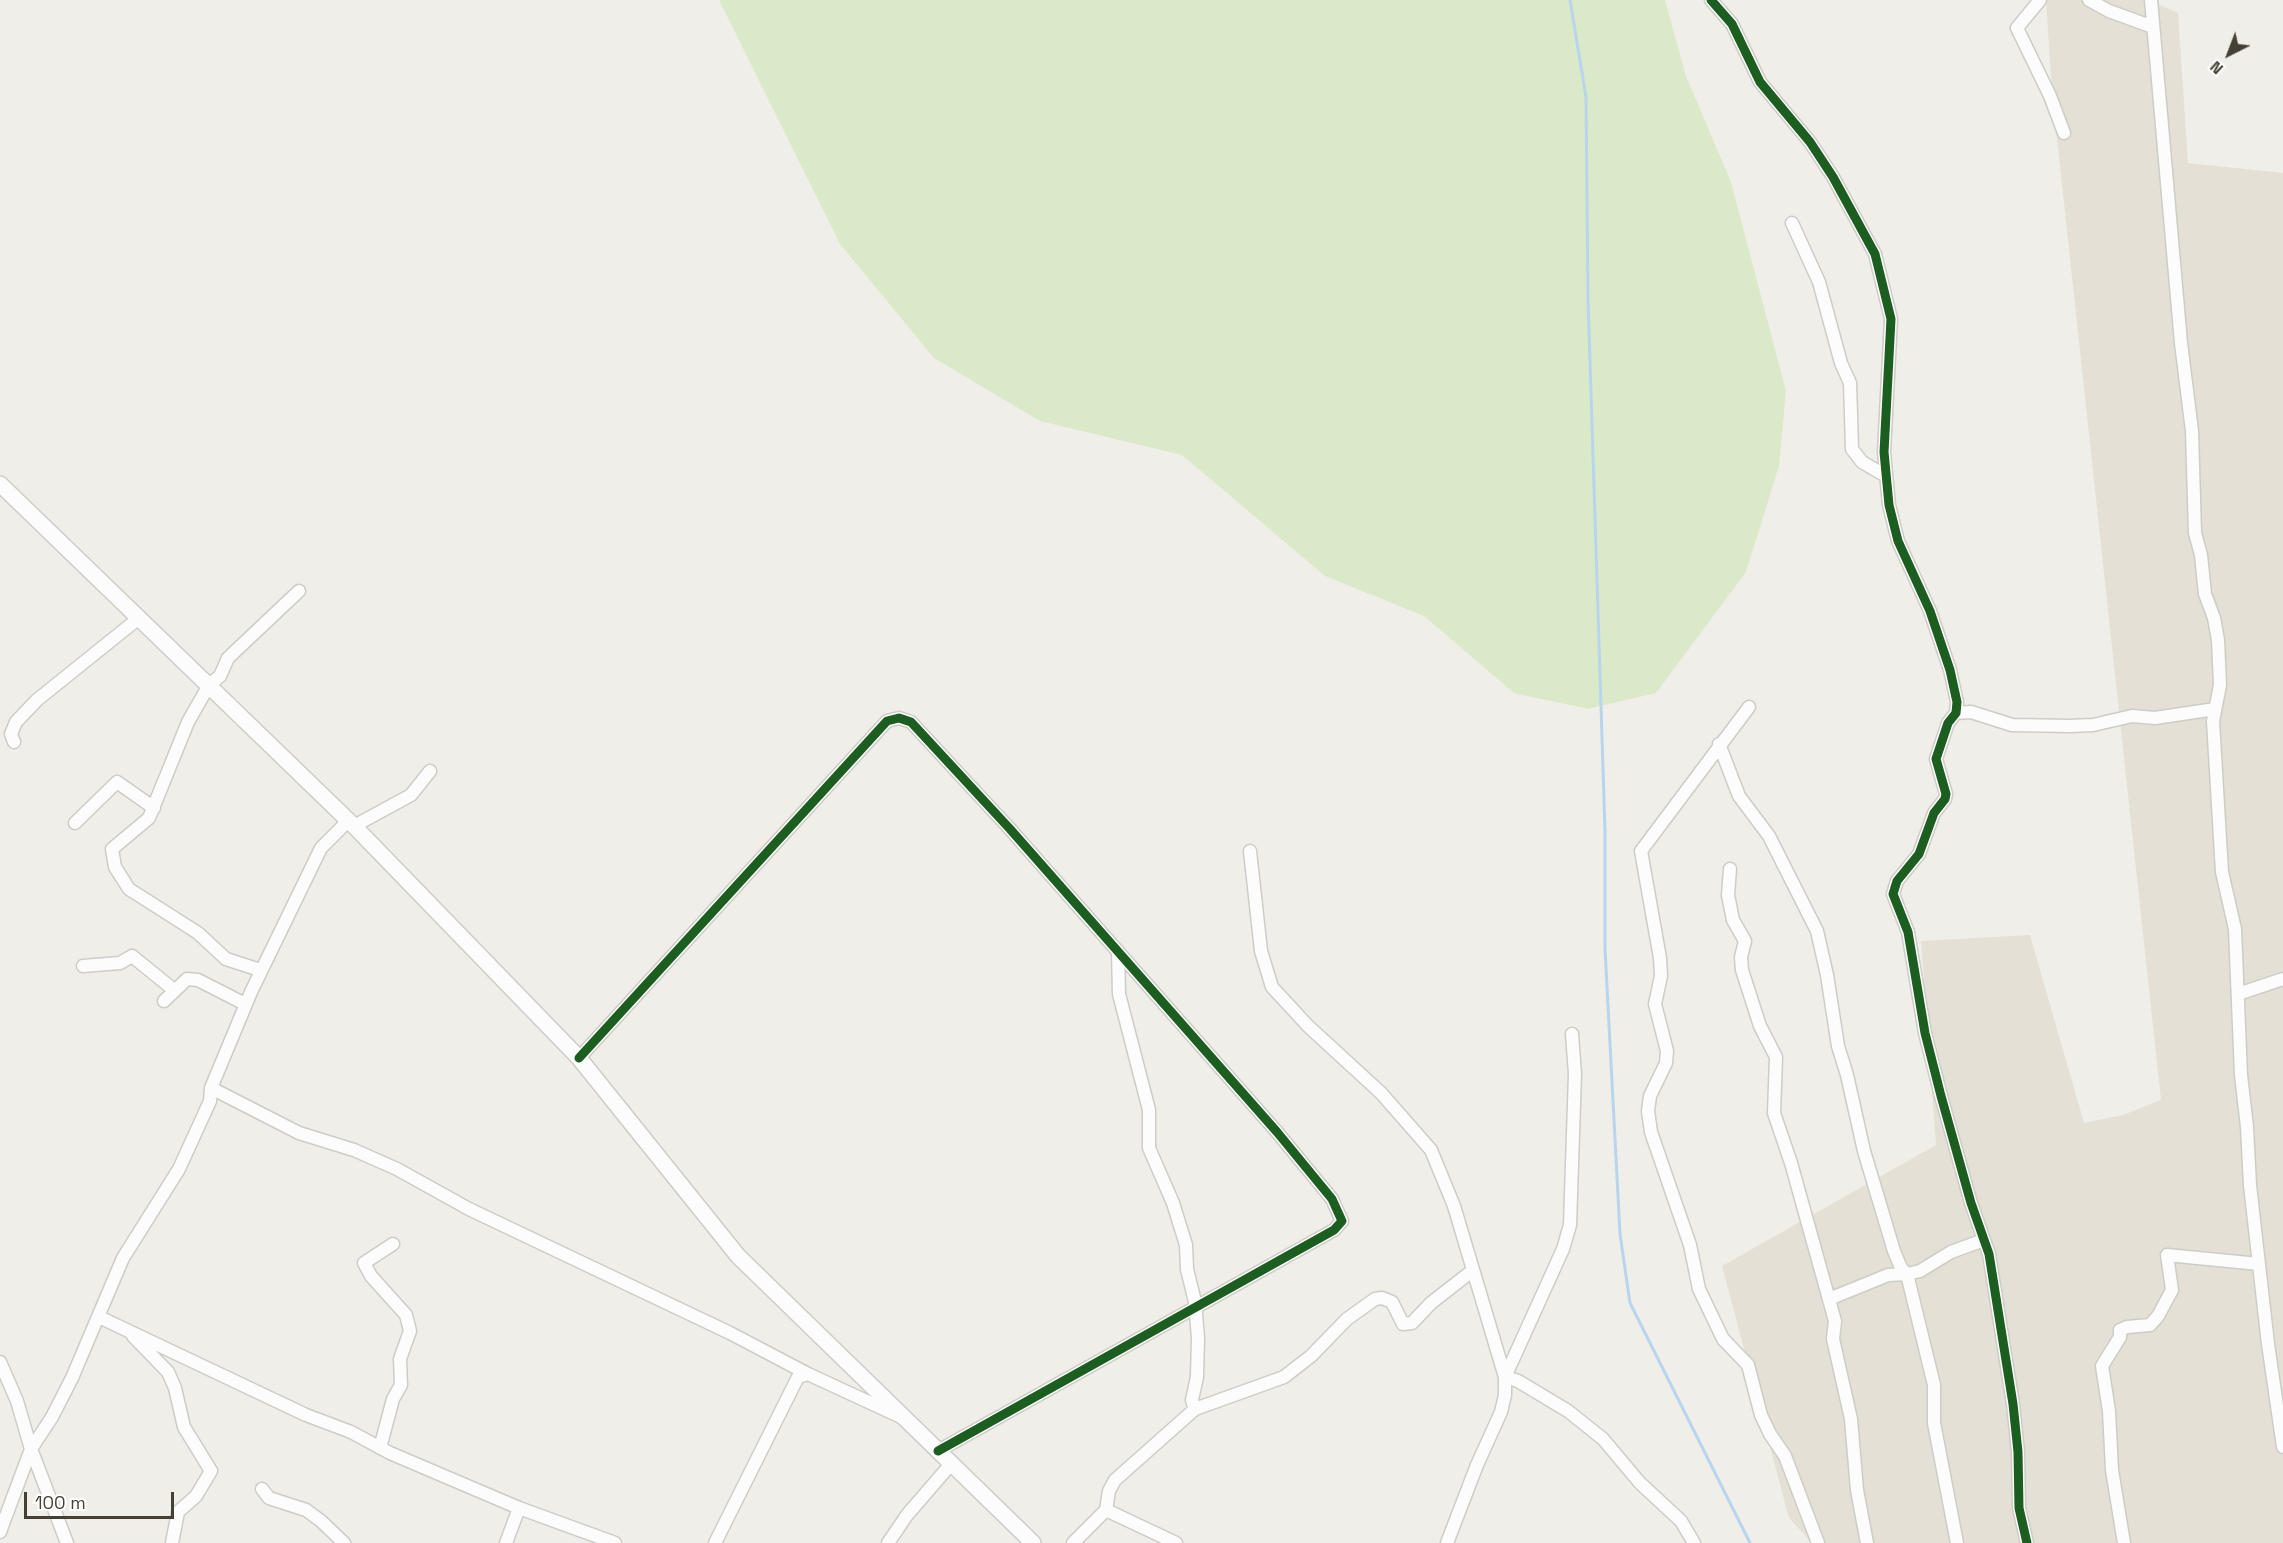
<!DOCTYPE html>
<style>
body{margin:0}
#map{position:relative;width:2283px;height:1543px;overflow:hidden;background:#f0eee8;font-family:"Space Grotesk",sans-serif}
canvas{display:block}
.north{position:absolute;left:2199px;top:24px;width:60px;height:60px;-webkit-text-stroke:4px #fff;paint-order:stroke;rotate:222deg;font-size:16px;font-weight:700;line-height:24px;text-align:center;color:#454035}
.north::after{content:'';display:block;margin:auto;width:21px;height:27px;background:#454035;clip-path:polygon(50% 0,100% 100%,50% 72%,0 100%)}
.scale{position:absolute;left:24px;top:1492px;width:150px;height:27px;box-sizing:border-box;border:3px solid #454035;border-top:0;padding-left:8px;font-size:18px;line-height:21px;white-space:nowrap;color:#454035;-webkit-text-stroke:4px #fff;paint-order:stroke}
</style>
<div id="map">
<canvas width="2283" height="1543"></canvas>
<div class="north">N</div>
<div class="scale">100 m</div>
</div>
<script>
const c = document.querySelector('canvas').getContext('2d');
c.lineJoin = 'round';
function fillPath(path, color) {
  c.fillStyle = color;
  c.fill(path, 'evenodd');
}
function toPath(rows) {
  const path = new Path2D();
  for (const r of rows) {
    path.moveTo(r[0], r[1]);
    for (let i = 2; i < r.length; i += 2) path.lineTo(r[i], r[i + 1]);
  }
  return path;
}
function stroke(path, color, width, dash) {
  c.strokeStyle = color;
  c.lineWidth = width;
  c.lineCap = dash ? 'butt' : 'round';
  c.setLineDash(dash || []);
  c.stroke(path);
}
fillPath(toPath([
 [2046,0,2148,0,2178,13,2188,163,2283,173,2283,1543,1812,1543,1789,1518,1722,1266,1936,1145,1921,941,2030,935,2084,1123,2123,1115,2161,1100,2052,92]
]), '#e4e0d5');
fillPath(toPath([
 [719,0,1665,0,1686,76,1731,182,1786,391,1779,466,1746,572,1656,693,1588,709,1514,693,1424,616,1325,576,1182,455,1040,421,934,358,840,244]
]), '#daeac8');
stroke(toPath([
 [1570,0,1586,97,1588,299,1605,831,1605,949,1620,1234,1630,1303,1750,1543]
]), '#b9d4ee', 3);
const minor = toPath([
 [1711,0,1732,24,1760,82,1810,142,1833,177,1875,254,1891,319,1884,452,1889,505,1898,541,1930,611,1950,670,1957,702,1956,713,1948,723,1936,759,1946,794,1945,799,1934,813,1919,854,1897,881,1893,894,1908,932,1925,1033,1941,1096,1971,1203,1989,1254,2013,1404,2018,1452,2019,1508,2027,1543],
 [2040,0,2017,28,2050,96,2064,133],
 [2089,0,2109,11,2153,27],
 [2151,0,2181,343,2192,431,2195,533,2201,555,2205,594,2214,618,2218,640,2220,685,2213,721,2222,872,2235,929,2241,1075,2247,1127,2250,1185,2268,1344,2283,1447],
 [1792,223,1819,282,1841,363,1850,383,1852,449,1862,462,1886,476],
 [1749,707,1641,851,1660,958,1661,976,1655,1004,1667,1051,1666,1063,1650,1096,1648,1111,1651,1132,1690,1245,1699,1289,1723,1339,1748,1365,1761,1415,1770,1434,1785,1456,1818,1543],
 [1956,713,1971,712,2012,725,2070,726,2093,725,2132,716,2155,718,2215,709],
 [14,742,11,734,16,722,37,700,139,618],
 [1719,744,1739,796,1769,836,1817,931,1827,975,1838,1046,1847,1075,1864,1151,1894,1251,1901,1268,1907,1274],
 [75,823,117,782,154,808],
 [354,826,411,795,430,771],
 [1250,851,1261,951,1272,987,1308,1026,1381,1093,1431,1150,1454,1206,1505,1377,1505,1395,1501,1412,1477,1465,1447,1543],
 [1730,869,1728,895,1733,920,1745,941,1741,957,1742,970,1760,1026,1776,1057,1774,1113,1791,1163,1835,1321,1833,1339,1851,1419,1857,1490,1867,1543],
 [1118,951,1119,994,1149,1110,1149,1148,1173,1203,1186,1245,1187,1269,1195,1302,1198,1338,1197,1377,1192,1400,1195,1409],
 [83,966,120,963,132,956,174,990],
 [260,970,226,959,198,933,129,889,115,867,112,849,149,818,188,722,209,685,220,676,228,658,299,591],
 [2238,994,2283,979],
 [164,1001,187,979,198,980,245,1004],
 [1572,1034,1575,1074,1570,1225,1563,1249,1505,1377,1518,1381,1568,1411,1603,1439,1640,1483,1681,1521,1694,1543],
 [579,1058,887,721,899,718,911,722,1010,829,1277,1132,1332,1199,1342,1221,1334,1230,938,1451],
 [211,1088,299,1133,354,1150,397,1169,469,1209,730,1333,808,1374],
 [1829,1299,1888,1275,1907,1274],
 [99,1317,306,1415,351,1432,390,1453,519,1508,615,1543],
 [133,1336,168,1372,175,1388,184,1427,211,1471,196,1496,178,1512,172,1543],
 [0,1362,17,1401,31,1449,0,1532],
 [380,1448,393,1399,401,1385,400,1359,410,1331,406,1315,371,1276,364,1263,393,1244],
 [262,1489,269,1498,306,1510,321,1521,344,1543],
 [1106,1510,1109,1491,1115,1480,1195,1409,1284,1377,1311,1356,1347,1319,1375,1299,1382,1298,1392,1302,1403,1324,1412,1323,1431,1303,1472,1271],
 [67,1543,31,1449,52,1417,72,1378,123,1258,179,1169,210,1101,211,1088,251,992,321,848,348,821],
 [506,1543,519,1508],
 [715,1543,798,1377,808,1374,901,1417],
 [888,1543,907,1515,951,1464],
 [1073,1543,1106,1510,1176,1543],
 [1957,1543,1934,1423,1934,1385,1907,1274,1920,1271,1951,1252,1984,1240],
 [2124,1543,2112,1470,2109,1411,2102,1366,2120,1337,2120,1330,2127,1327,2150,1325,2158,1316,2172,1290,2167,1255,2259,1264]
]);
const tertiary = toPath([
 [0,484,354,826,579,1058,738,1256,1033,1543]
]);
stroke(minor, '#ceccc6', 15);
stroke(tertiary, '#ceccc6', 18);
stroke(minor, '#fdfcfc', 12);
stroke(tertiary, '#fdfcfc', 15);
stroke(toPath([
 [1711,0,1732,24,1760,82,1810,142,1833,177,1875,254,1891,319,1884,452,1889,505,1898,541,1930,611,1950,670,1957,702,1956,713,1948,723,1936,759,1946,794,1945,799,1934,813,1919,854,1897,881,1893,894,1908,932,1925,1033,1941,1096,1971,1203,1989,1254,2013,1404,2018,1452,2019,1508,2027,1543],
 [579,1058,887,721,899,718,911,722,1010,829,1277,1132,1332,1199,1342,1221,1334,1230,938,1451]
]), '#1b5e20', 9);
</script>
